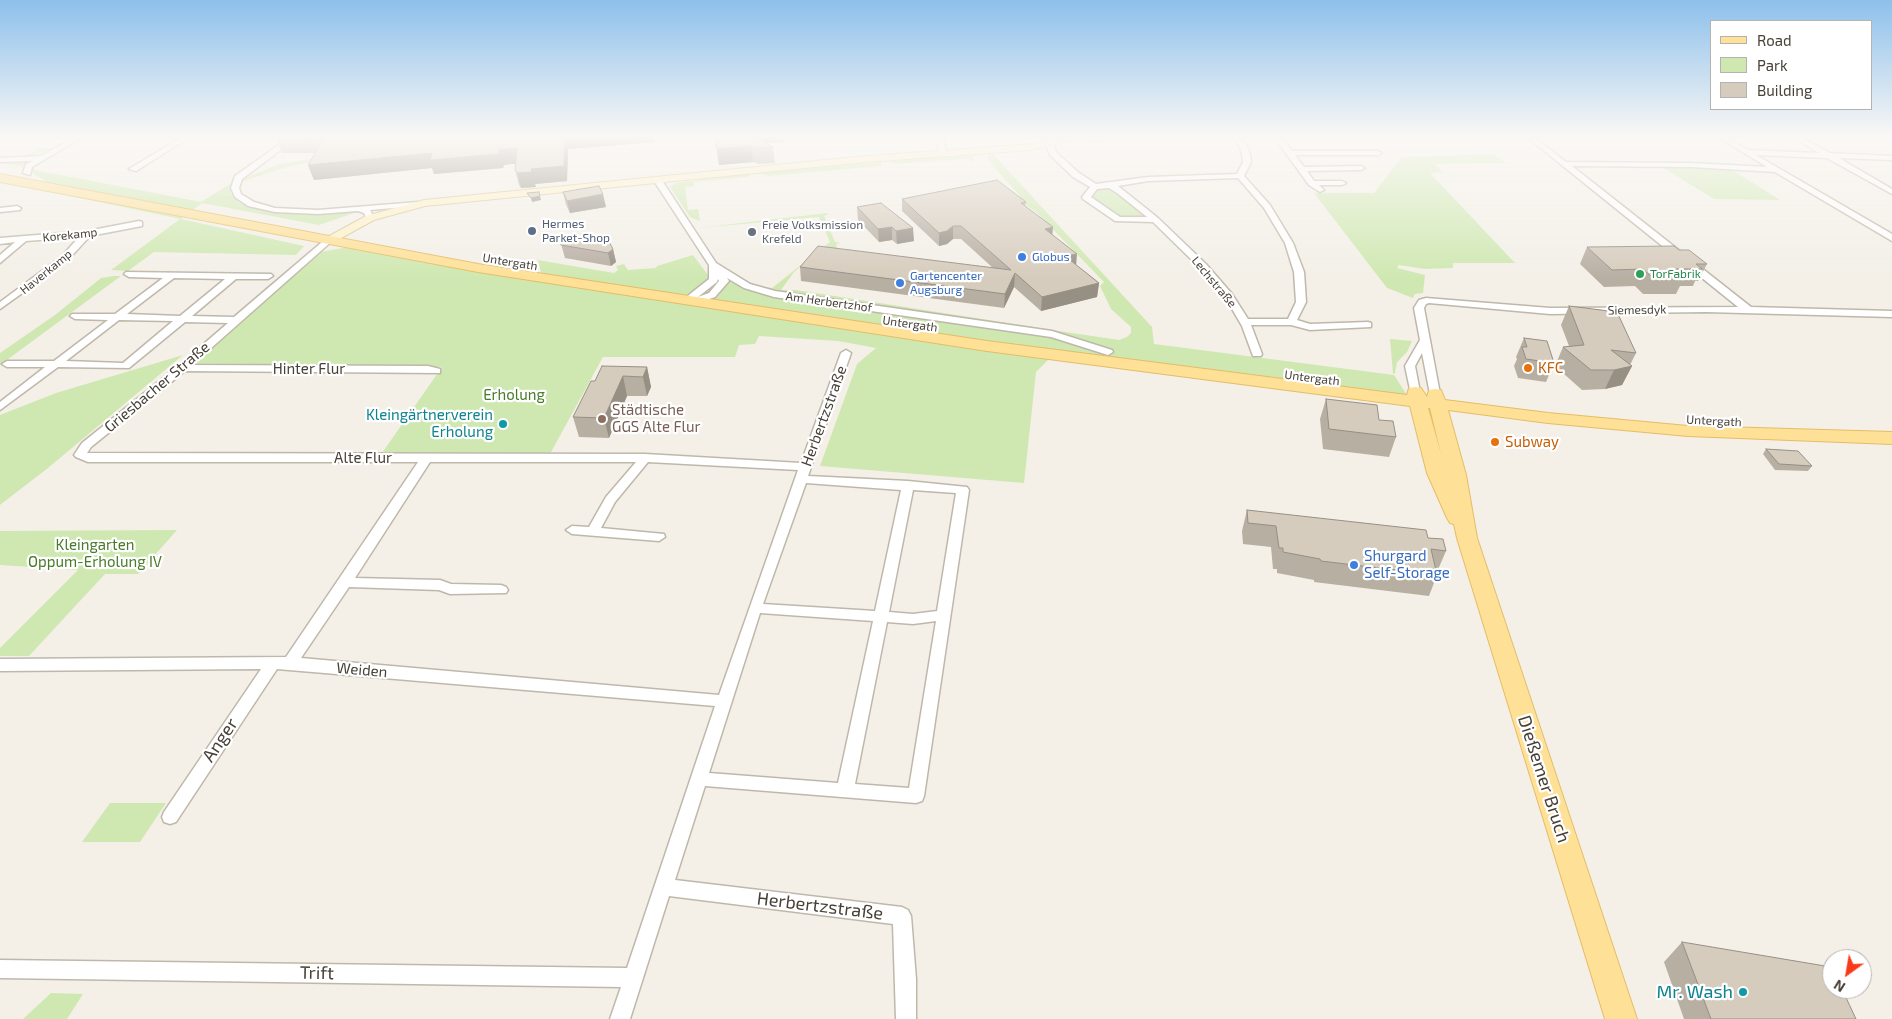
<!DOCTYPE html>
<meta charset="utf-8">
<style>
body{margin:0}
#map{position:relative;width:1892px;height:1019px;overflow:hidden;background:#f4f0e8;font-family:"Exo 2",sans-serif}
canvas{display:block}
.legend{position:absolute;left:1710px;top:20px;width:162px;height:90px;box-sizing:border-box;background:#fff;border:1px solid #b5b3af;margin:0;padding:6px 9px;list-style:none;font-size:15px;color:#474137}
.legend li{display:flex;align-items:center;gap:10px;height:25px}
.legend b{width:25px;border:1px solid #b5b3af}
.north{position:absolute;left:1822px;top:949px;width:50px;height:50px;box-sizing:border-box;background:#fff;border:1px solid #b5b3af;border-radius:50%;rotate:212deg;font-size:14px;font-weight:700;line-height:20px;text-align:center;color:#474137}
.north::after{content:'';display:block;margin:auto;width:18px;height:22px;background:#f93a1a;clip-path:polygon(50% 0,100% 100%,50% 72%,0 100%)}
</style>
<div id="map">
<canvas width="1892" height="1019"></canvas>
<ul class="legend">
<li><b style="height:6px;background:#fee097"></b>Road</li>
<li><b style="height:14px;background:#cfe8b1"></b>Park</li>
<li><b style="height:14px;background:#d6ccbd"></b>Building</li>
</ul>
<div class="north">N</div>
</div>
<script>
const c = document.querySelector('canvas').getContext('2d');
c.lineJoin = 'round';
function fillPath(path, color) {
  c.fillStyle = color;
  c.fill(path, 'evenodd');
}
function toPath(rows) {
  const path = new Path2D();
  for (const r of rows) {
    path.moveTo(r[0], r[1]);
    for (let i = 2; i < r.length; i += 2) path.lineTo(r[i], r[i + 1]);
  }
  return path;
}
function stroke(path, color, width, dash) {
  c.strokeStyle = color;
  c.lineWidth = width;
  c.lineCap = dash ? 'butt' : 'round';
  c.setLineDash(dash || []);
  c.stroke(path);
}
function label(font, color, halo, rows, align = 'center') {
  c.font = font + ' "Exo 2",sans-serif';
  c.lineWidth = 4.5;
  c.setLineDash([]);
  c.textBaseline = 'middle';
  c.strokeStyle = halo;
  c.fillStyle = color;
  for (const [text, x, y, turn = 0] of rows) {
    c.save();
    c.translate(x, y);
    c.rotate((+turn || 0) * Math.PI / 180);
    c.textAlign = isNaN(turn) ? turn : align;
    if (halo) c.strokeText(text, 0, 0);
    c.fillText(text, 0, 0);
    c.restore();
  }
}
fillPath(toPath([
 [431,137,517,137,313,162,290,166,241,182,245,178,279,164,429,140],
 [40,148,55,148,27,157,32,158,35,170,201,202,230,184,231,194,240,203,257,209,279,213,315,215,360,211,319,225,202,203,181,219,304,246,296,255,154,252,128,271,111,270,180,219,71,196,20,166,0,163,0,157,24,157],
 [993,154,1152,327,1154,344,1394,375,1414,406,1049,359,1036,372,1024,483,820,466,857,364,876,348,838,341,759,336,755,344,739,345,735,357,603,357,550,454,382,453,442,367,191,366,320,252,348,247,543,281,538,260,614,273,618,270,616,266,624,264,628,270,656,268,657,266,693,255,708,275,736,284,772,288,830,242,819,217,698,228,827,213,829,214,824,216,835,242,841,243,836,244,839,253,820,250,794,272,781,290,796,290,1072,333,1119,340,1127,337,1131,333,1131,327,1111,309,1100,286,1104,282,1037,213,1016,198,1020,196,987,159,988,155],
 [1494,154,1506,163,1435,164,1442,172,1430,173,1515,263,1453,263,1453,268,1425,269,1399,265,1397,268,1425,275,1423,293,1415,294,1413,298,1387,288,1314,193,1374,193,1402,157],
 [971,156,975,161,970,161,968,159,893,164,889,161],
 [880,162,882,166,768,176,758,173],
 [1693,166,1731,169,1780,200,1714,199,1662,167],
 [750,174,751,175,747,177,694,182,694,186,685,187,688,210,698,209,700,221,690,217,670,187,676,183],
 [1108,189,1119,193,1147,217,1123,219,1094,201,1092,197,1096,190],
 [114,276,121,276,0,365,0,353,55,315,101,278],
 [1390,339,1412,341,1407,352,1397,362,1395,373,1393,374],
 [183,355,48,468,0,505,0,415,56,393],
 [177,530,138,574,105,574,29,656,0,656,0,648,78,570,0,565,0,531],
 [110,803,166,803,140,842,82,842],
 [51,993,83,994,67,1019,23,1019]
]), '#cfe8b1');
const minor = toPath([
 [75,137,83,137,32,167,30,175,23,173,26,164,33,161,0,162,0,158,41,156,75,137],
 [182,137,190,137,136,171,129,169,182,137],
 [290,137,298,137,242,179,239,188,241,194,254,202,275,208,318,210,418,202,422,204,418,206,370,210,374,218,370,220,367,220,364,213,358,211,318,214,275,212,248,206,235,197,231,188,235,176,290,137],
 [935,137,942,137,948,156,941,154,935,137],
 [1079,137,1119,137,1115,139,1090,141,1079,137],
 [1231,137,1239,137,1246,144,1250,154,1251,162,1244,176,1270,205,1293,243,1304,272,1306,302,1297,320,1310,324,1368,322,1371,323,1371,327,1310,330,1291,325,1251,325,1262,354,1261,356,1253,356,1242,326,1225,297,1200,268,1153,222,1115,221,1083,199,1082,197,1090,187,1073,177,1050,155,1046,145,1053,143,1056,152,1079,173,1096,184,1148,177,1237,174,1243,162,1242,154,1239,145,1231,137],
 [1238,178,1264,208,1285,243,1294,272,1296,302,1288,319,1248,319,1232,294,1206,264,1158,218,1118,186,1148,181,1238,178],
 [1109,188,1117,193,1147,217,1120,217,1091,197,1097,189,1109,188],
 [1274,137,1281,137,1292,151,1378,151,1382,153,1378,155,1295,155,1304,167,1361,166,1365,168,1361,170,1307,171,1314,181,1342,181,1346,183,1342,185,1319,185,1324,190,1320,192,1309,185,1274,137],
 [1527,137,1534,137,1566,162,1691,163,1767,167,1718,137,1725,137,1748,150,1819,153,1793,137,1801,137,1830,153,1892,156,1892,160,1839,158,1892,189,1892,194,1827,158,1756,155,1892,234,1892,241,1775,172,1691,167,1572,166,1751,307,1892,311,1892,317,1706,312,1550,314,1429,303,1426,304,1424,308,1440,394,1435,397,1430,394,1422,353,1415,366,1420,392,1419,394,1411,394,1405,366,1420,340,1414,308,1419,300,1426,298,1550,308,1738,307,1527,137],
 [655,179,661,179,716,263,750,284,775,291,1052,331,1112,350,1113,352,1108,355,1051,337,774,297,744,288,727,278,729,281,715,297,694,304,691,303,688,296,690,294,709,279,709,265,654,181,655,179],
 [718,279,719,281,709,293,698,297,717,282,718,279],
 [17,206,21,208,20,210,0,212,0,208,17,206],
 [139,221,142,222,142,226,90,236,67,261,0,309,0,302,61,257,79,237,26,241,0,263,0,255,15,242,0,244,0,238,87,231,139,221],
 [328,237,332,240,331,242,192,365,428,366,440,369,440,373,185,371,91,447,87,453,645,454,801,463,841,353,846,350,851,353,808,476,908,481,967,487,969,490,924,796,922,801,916,803,705,786,675,880,902,907,908,910,911,916,916,979,916,1019,896,1019,893,924,669,896,630,1019,610,1019,621,987,0,978,0,960,627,968,715,706,277,669,176,822,170,824,164,822,162,817,164,812,261,669,0,671,0,659,286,657,418,462,88,462,76,457,74,455,82,443,178,366,228,323,185,322,129,368,58,367,0,410,0,402,45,367,7,367,2,364,7,361,54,361,108,320,75,319,70,316,72,314,115,314,163,278,129,277,124,274,126,272,271,274,273,276,268,279,236,279,192,316,234,317,328,237],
 [174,278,225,279,180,316,127,314,174,278],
 [119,320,173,321,123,363,66,361,119,320],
 [430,462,636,462,606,497,589,527,572,526,566,530,572,534,659,541,665,537,664,534,601,528,615,502,648,462,798,470,719,695,301,658,349,587,439,590,450,594,506,593,508,590,506,587,501,585,451,584,440,580,355,578,430,462],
 [806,483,901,490,875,611,763,604,806,483],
 [913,490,956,493,937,611,913,614,889,612,913,490],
 [760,613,873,621,838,783,709,773,760,613],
 [936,621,909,788,855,784,887,622,913,624,936,621]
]);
const secondary = toPath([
 [1068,137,1085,137,1032,150,866,162,425,206,374,220,332,243,328,244,322,240,366,216,424,200,866,156,1032,144,1068,137]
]);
const primary = toPath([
 [0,174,478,264,987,341,1407,395,1409,388,1415,387,1421,388,1427,397,1429,390,1435,389,1441,390,1445,400,1548,413,1688,426,1892,432,1892,444,1688,436,1548,423,1448,410,1466,475,1477,538,1637,1019,1605,1019,1457,538,1454,524,1450,523,1447,518,1427,473,1410,406,987,351,478,272,0,182,0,174],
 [1428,408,1430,408,1441,454,1428,408]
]);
stroke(minor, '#bfb8aa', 3);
stroke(secondary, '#d4c498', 2);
stroke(primary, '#e4bd66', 2);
fillPath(minor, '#fff');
fillPath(secondary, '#fef1c7');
fillPath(primary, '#fee097');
fillPath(toPath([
 [714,137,784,137,785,142,767,143,773,147,775,163,759,164,753,162,719,165],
 [276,138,655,142,568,149,567,181,535,184,536,187,521,188,519,185,515,170,516,163,504,165,503,168,434,174,432,168,314,180,308,165,315,153,282,153],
 [563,192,606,207,570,213,566,205],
 [902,199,1026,202,1025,206,1053,235,1076,265,1099,283,1097,297,1041,311,1014,287,1004,308,801,281,800,267,993,268,961,239,953,239,947,244,939,246,902,211],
 [881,203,914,241,897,244,892,240,879,242,858,220,857,207],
 [559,237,613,249,616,262,611,266,565,258],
 [1587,247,1679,250,1707,264,1698,281,1695,281,1693,286,1680,286,1676,294,1643,294,1635,286,1604,287,1580,264],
 [1569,306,1636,353,1630,365,1632,366,1622,385,1605,389,1582,390,1555,366,1563,347,1569,346,1561,325],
 [1524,338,1554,363,1546,382,1518,378,1514,366,1517,359,1516,357],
 [647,367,651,387,647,396,627,396,609,438,579,437,573,417,595,381],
 [1326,399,1379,420,1396,437,1389,457,1323,449,1320,419],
 [1766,449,1812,466,1808,471,1775,470,1763,454],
 [1247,510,1428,538,1446,551,1437,572,1437,575,1429,596,1314,582,1314,580,1277,573,1277,569,1273,569,1271,547,1243,544,1242,531],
 [1682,942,1856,1019,1684,1019,1664,962]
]), '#b8afa3');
fillPath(toPath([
 [565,137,654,137,655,142,568,149,567,181,535,184,536,187,521,188,517,173,531,169],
 [747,137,784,137,785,142,748,145],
 [751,146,753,162,719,165,717,149],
 [517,148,521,163,504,165,503,168,434,174,432,168,314,180,308,165,432,153],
 [603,194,606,207,570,213,567,201],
 [540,196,541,200,532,202,531,198],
 [953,226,953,239,947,244,939,246,939,233],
 [892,227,892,240,879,242,878,229],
 [1053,227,1052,240,1045,229],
 [913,228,914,241,897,244,896,231],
 [613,249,616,262,611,266,608,253],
 [1077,254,1076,267,1065,256],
 [1015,273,1014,287,1004,308,1005,294],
 [1099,283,1097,297,1041,311,1042,297],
 [1632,366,1622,385,1605,389,1614,370],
 [647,367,651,387,647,396,643,377],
 [623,376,627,396,609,438,604,418]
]), '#968f84');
const building = toPath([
 [279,137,565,137,564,166,531,169,532,172,517,173,515,170,517,148,499,150,499,154,430,160,432,153,308,165,323,139,276,138,279,137],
 [715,137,756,137,773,147,757,148,751,146,717,149,715,137],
 [997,180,1026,202,1021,203,1053,227,1045,229,1077,254,1065,256,1099,283,1042,297,1015,273,1005,294,800,267,818,246,1011,270,961,226,953,226,947,231,939,233,902,199,997,180],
 [599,186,603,194,567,201,563,192,599,186],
 [539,192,540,196,531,198,527,193,539,192],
 [881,203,913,228,896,231,892,227,878,229,857,207,881,203],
 [559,237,589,237,607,238,613,249,608,253,561,245,559,237],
 [1674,246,1679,250,1689,250,1707,264,1696,264,1702,269,1676,269,1685,277,1652,277,1643,269,1612,270,1587,247,1674,246],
 [1569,306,1617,312,1636,353,1611,350,1632,366,1614,370,1591,370,1563,347,1584,345,1569,306],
 [1524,338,1547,341,1554,363,1526,359,1522,347,1527,347,1524,338],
 [602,366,647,367,643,377,623,376,604,418,573,417,591,381,595,381,602,366],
 [1326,399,1377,405,1379,420,1393,421,1396,437,1329,429,1326,399],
 [1766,449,1798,451,1812,466,1779,464,1766,449],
 [1247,510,1426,530,1428,538,1443,539,1446,551,1431,549,1437,575,1321,561,1320,559,1283,552,1283,548,1279,548,1276,526,1248,523,1247,510],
 [1682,942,1831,967,1832,969,1832,989,1842,989,1856,1019,1711,1019,1682,942]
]);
fillPath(building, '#d6ccbd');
stroke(building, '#968f84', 1);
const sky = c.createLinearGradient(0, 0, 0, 279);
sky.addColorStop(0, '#8dc0eb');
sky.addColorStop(0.49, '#faf8f5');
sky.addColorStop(1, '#faf8f500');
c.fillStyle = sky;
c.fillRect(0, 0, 1892, 279);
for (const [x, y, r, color] of [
 [532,231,5,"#5c6f8a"],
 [752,232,5,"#6b7280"],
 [1022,257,5,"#3f7fe0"],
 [1640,274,5,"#2e9e5b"],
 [900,283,5,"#3f7fe0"],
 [1528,368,5,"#e8710a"],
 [602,419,5,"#8d6e63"],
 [503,424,5,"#0f9aa8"],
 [1495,442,5,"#e8710a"],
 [1354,565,5,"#3f7fe0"],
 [1743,992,5,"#0f9aa8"]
]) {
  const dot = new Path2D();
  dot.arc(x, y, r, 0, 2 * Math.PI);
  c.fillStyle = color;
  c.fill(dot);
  stroke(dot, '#fff', 2);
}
label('12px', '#4e5e75', '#fff', [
 ["Hermes",542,224],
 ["Parket-Shop",542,238]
], 'left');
label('12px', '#5b616d', '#fff', [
 ["Freie Volksmission",762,225],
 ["Krefeld",762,239]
], 'left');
label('12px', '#474137', '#fff', [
 ["Korekamp",70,235,-6],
 ["Untergath",510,262,9],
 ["Haverkamp",46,272,-39],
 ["Lechstraße",1214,282,50],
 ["Am Herbertzhof",829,302,8],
 ["Siemesdyk",1637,310,-1],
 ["Untergath",910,324,8],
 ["Untergath",1312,378,7],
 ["Untergath",1714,421,3]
]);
label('12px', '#366cbe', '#fff', [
 ["Globus",1032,257],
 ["Gartencenter",910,276],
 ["Augsburg",910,290]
], 'left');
label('12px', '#27864d', '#fff', [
 ["TorFabrik",1650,274]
], 'left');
label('15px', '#c56008', '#fff', [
 ["KFC",1538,368],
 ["Subway",1505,442]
], 'left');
label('15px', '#474137', '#fff', [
 ["Hinter Flur",309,369],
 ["Griesbacher Straße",157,387,-40],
 ["Herbertzstraße",824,416,-70],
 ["Alte Flur",363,458],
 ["Weiden",362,670,5]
]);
label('15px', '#487929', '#fff', [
 ["Erholung",514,395],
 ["Kleingarten",95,545],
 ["Oppum-Erholung IV",95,562]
]);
label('15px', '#785e54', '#fff', [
 ["Städtische",612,410],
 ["GGS Alte Flur",612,427]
], 'left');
label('15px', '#0d838f', '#fff', [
 ["Kleingärtnerverein",493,415],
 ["Erholung",493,432]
], 'right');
label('15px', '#366cbe', '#fff', [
 ["Shurgard",1364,556],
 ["Self-Storage",1364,573]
], 'left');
label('18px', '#474137', '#fff', [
 ["Anger",220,740,-56],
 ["Dießemer Bruch",1544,779,72],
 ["Herbertzstraße",820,906,7],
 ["Trift",317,973,1]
]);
label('18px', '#0d838f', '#fff', [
 ["Mr. Wash",1733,992]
], 'right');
</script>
